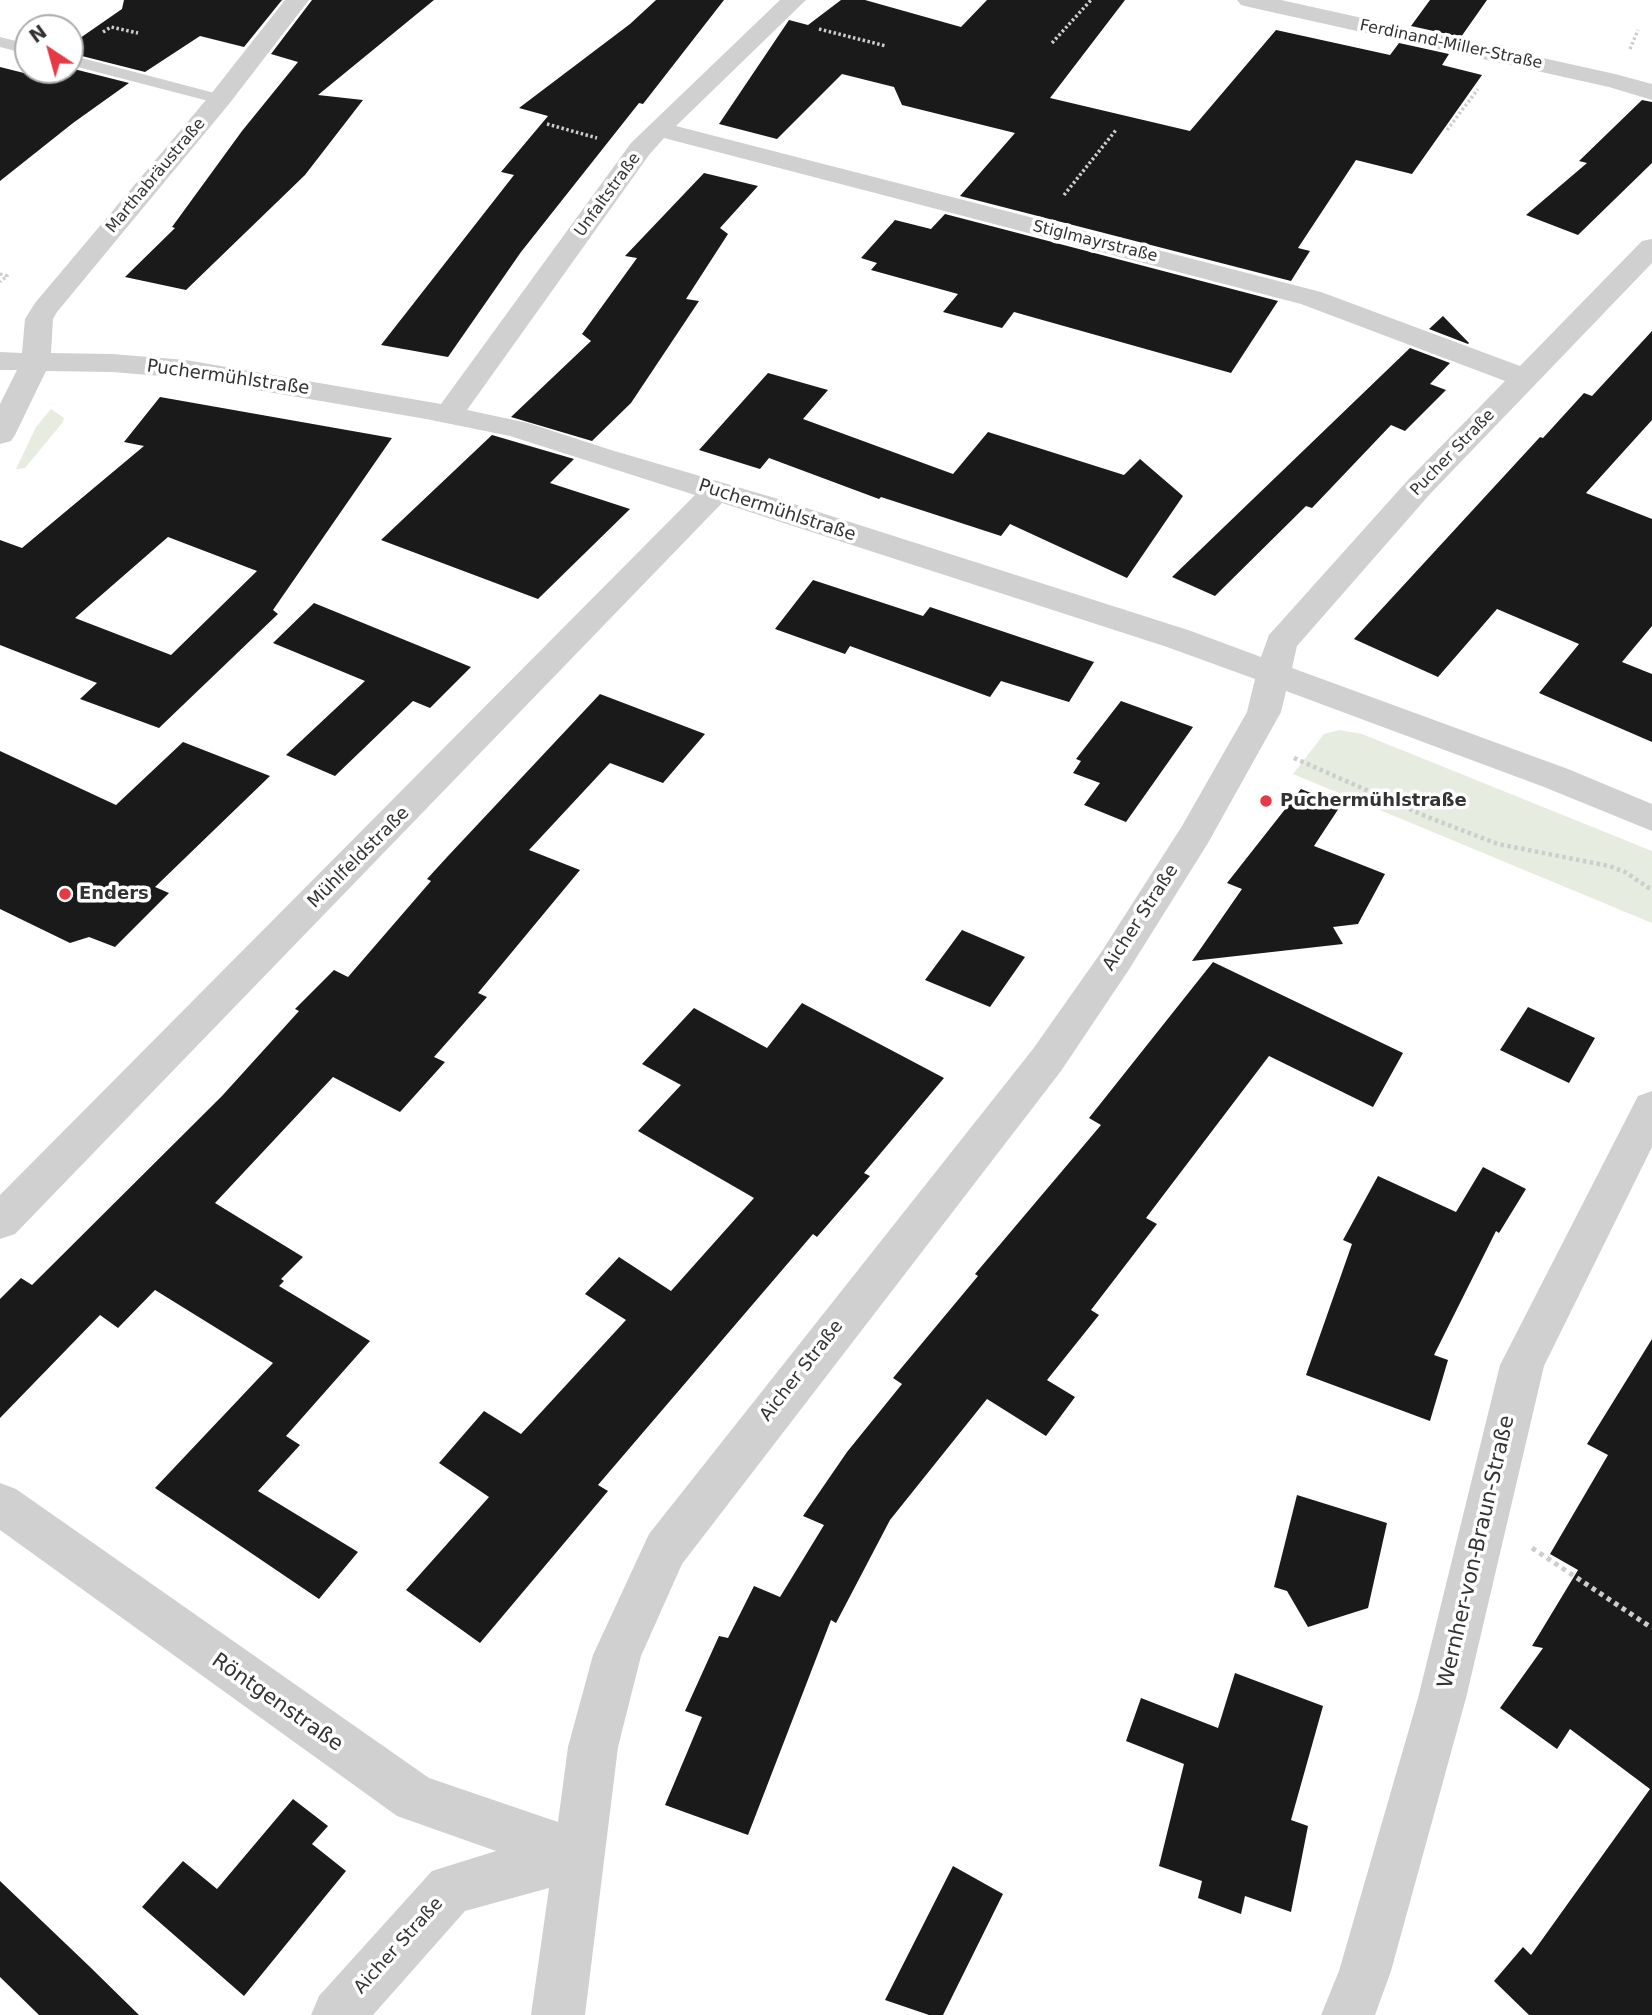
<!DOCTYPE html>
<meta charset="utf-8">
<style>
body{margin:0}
#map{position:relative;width:1652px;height:2015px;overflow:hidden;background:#fff;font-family:"DejaVu Sans",sans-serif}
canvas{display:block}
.north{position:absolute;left:14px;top:14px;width:70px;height:70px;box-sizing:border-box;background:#fff;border:2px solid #adadad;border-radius:50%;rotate:324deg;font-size:19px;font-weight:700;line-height:28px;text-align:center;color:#333}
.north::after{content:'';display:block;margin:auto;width:24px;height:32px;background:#e63946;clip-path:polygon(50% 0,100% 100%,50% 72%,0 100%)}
</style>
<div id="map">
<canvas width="1652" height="2015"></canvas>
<div class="north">N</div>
</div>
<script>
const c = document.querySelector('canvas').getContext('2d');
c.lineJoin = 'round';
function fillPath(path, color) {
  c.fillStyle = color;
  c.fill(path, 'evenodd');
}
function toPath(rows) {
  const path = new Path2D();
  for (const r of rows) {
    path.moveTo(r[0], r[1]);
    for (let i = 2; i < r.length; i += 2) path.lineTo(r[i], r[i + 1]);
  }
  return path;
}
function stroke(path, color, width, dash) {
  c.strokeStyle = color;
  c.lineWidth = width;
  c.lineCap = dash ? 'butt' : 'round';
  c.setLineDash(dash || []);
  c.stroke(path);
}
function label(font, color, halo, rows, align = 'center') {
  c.font = font + ' "DejaVu Sans",sans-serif';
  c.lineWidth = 7;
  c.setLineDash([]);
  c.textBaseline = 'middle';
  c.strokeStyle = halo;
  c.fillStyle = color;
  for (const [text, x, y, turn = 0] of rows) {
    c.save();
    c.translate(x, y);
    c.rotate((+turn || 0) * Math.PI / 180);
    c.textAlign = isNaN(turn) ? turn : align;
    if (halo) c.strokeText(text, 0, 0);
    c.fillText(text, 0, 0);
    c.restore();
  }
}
fillPath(toPath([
 [51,409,64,418,63,422,25,468,16,469,36,427],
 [1339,730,1362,734,1652,851,1652,923,1293,774,1324,734]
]), '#e6ecdf');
fillPath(toPath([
 [124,0,282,0,244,47,200,36,145,72,70,53,70,45,122,9],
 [312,0,434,0,318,95,363,100,305,175,186,290,125,277,175,228,172,227,242,131,298,62,271,54],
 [656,0,724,0,643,104,639,103,521,252,448,357,381,345,514,175,501,172,548,116,519,108,630,24],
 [841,0,865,0,961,27,987,0,1125,0,1050,98,1190,131,1276,30,1390,55,1399,43,1449,54,1442,65,1482,75,1412,174,1356,160,1298,248,1310,251,1291,281,960,196,1015,133,902,105,894,87,842,74,777,139,719,124,789,20,808,25],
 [1430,0,1487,0,1461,37,1411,26],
 [0,67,28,74,34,70,70,70,70,68,129,83,73,123,0,181],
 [1642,100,1652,102,1652,163,1578,235,1526,215,1587,163,1579,161],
 [704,173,758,186,720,228,728,234,686,299,699,301,631,403,592,441,511,417,591,341,582,334,637,258,625,256],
 [945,214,1278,301,1231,373,1014,312,1002,328,943,312,958,294,871,270,877,263,861,258,895,220,931,229],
 [1443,316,1469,343,1468,344,1429,329],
 [1652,331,1652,420,1586,493,1652,519,1652,626,1622,662,1652,674,1652,742,1539,693,1579,644,1497,609,1438,677,1354,639,1540,437,1543,438,1584,393,1592,396],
 [1410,348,1450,363,1430,384,1446,390,1405,431,1391,425,1312,508,1306,506,1215,596,1172,577],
 [768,373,828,390,803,419,953,474,988,432,1124,475,1140,459,1183,496,1127,578,1010,524,1001,536,881,497,879,499,769,458,760,469,699,450],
 [160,397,392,438,273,610,278,614,159,728,80,699,97,683,0,645,0,540,22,548,144,446,124,442],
 [168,537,257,571,171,655,75,618],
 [492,435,574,459,550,483,630,509,538,599,381,540],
 [813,580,923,616,930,607,1094,662,1069,702,1001,681,990,697,850,646,845,654,775,629],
 [314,603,471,667,430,708,413,701,335,776,286,755,365,681,273,643],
 [600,694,705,734,663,783,610,763,529,850,580,870,478,993,487,997,434,1057,445,1062,400,1112,333,1077,215,1203,303,1257,281,1279,284,1281,279,1286,370,1341,286,1436,300,1445,258,1491,358,1552,319,1599,155,1488,273,1363,155,1290,118,1328,100,1315,0,1418,0,1299,21,1278,32,1285,222,1096,299,1011,295,1009,334,970,348,977,431,881,427,879,448,856],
 [1121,701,1193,727,1126,822,1084,805,1100,783,1073,773,1081,761,1076,759],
 [183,742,270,776,155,887,169,893,115,947,89,937,70,943,0,909,0,751,116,805],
 [1301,789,1341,805,1314,846,1385,874,1358,924,1333,927,1343,944,1192,961,1242,889,1227,883],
 [962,930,1025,957,990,1007,925,980],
 [1213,962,1403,1053,1373,1107,1269,1056,1146,1218,1157,1224,1091,1310,1099,1315,1047,1380,1075,1397,1046,1436,987,1399,890,1520,836,1623,831,1620,748,1835,665,1805,702,1717,685,1711,719,1636,728,1638,754,1586,780,1597,824,1525,803,1516,847,1452,902,1384,893,1378,978,1276,975,1274,1101,1125,1089,1118],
 [802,1003,944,1078,864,1173,870,1176,817,1237,813,1234,598,1485,608,1491,480,1643,406,1590,489,1497,439,1463,484,1411,521,1434,626,1320,585,1294,619,1257,671,1291,754,1198,638,1131,681,1085,642,1064,694,1008,767,1048],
 [1528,1007,1595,1038,1569,1083,1500,1050],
 [1483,1167,1526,1189,1499,1233,1496,1231,1434,1355,1448,1360,1430,1421,1306,1375,1352,1244,1343,1240,1378,1176,1456,1212],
 [1652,1339,1652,2015,1529,2015,1494,1981,1523,1947,1531,1955,1650,1789,1570,1729,1557,1749,1500,1708,1543,1648,1532,1646,1578,1570,1550,1554,1608,1455,1587,1444],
 [1297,1495,1387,1523,1368,1608,1308,1627,1287,1591,1274,1587],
 [1235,1673,1323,1706,1291,1820,1308,1826,1291,1912,1245,1896,1241,1914,1198,1898,1202,1881,1159,1866,1184,1764,1126,1741,1141,1698,1218,1728],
 [293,1799,328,1826,312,1844,346,1871,244,1996,142,1907,183,1861,217,1889],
 [953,1866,1003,1894,943,2015,929,2015,885,2000],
 [0,1881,89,1966,139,2015,39,2015,0,1977]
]), '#1a1a1a');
stroke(toPath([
 [819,29,886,46],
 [103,32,111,27,138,33],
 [1052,43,1091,0],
 [1630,49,1638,30],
 [547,124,597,138],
 [1447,130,1478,89],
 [1064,195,1116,130],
 [0,274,7,276,0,282]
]), '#cdcdcd', 3.5, [2.5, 2.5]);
stroke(toPath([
 [1294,758,1425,816,1498,844,1609,866,1625,872,1652,890]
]), '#cdcdcd', 4.5, [3.5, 3.5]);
stroke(toPath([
 [1532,1548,1652,1628]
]), '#cdcdcd', 5, [4.5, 4.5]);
fillPath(toPath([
 [0,37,28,44,28,54,0,47,0,37],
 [70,55,226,96,228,99,220,104,70,65,70,55]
]), '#d0d0d0');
fillPath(toPath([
 [285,0,309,0,229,104,57,312,53,319,51,353,112,354,186,360,441,404,631,143,780,0,806,0,676,126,1321,292,1520,366,1642,241,1652,239,1652,263,1430,494,1297,646,1292,668,1568,769,1652,804,1652,831,1544,787,1286,691,1281,712,1208,843,1128,971,1061,1071,682,1564,641,1656,618,1747,585,2015,531,2015,549,1888,465,1911,373,2015,311,2015,319,1996,432,1871,496,1851,397,1816,0,1530,0,1483,16,1489,429,1778,558,1822,568,1747,593,1655,649,1534,1033,1049,1102,951,1182,826,1247,712,1255,679,1167,647,722,503,15,1234,0,1239,0,1195,695,495,510,436,426,419,186,378,112,372,46,371,15,435,11,441,0,444,0,404,17,370,0,370,0,352,22,353,25,319,35,303,211,94,285,0],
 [664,138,1301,304,1505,381,1408,480,1269,635,1261,657,1191,631,775,498,611,450,528,423,467,410,649,155,664,138],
 [1237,0,1281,0,1615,74,1652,84,1652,100,1609,87,1249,7,1241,5,1237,0],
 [1652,1091,1652,1147,1544,1366,1466,1698,1391,1971,1375,2015,1321,2015,1339,1971,1418,1698,1500,1365,1638,1096,1652,1091]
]), '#d0d0d0');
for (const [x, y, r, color] of [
 [1266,801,7,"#e63946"],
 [65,894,7,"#e63946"]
]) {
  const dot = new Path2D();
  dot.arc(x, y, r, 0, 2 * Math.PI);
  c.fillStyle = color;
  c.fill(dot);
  stroke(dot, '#fff', 2.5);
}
label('16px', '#333', '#fff', [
 ["Ferdinand-Miller-Straße",1451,45,12],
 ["Marthabräustraße",156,176,-50],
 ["Unfaltstraße",608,195,-54],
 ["Stiglmayrstraße",1095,242,14],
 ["Pucher Straße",1453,453,-46]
]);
label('18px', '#333', '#fff', [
 ["Puchermühlstraße",228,378,8],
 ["Puchermühlstraße",777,511,18],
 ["Mühlfeldstraße",359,858,-45],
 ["Aicher Straße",1141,918,-57],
 ["Aicher Straße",802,1371,-52],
 ["Aicher Straße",399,1946,-48]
]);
label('bold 18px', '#333', '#fff', [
 ["Puchermühlstraße",1280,801],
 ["Enders",79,894]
], 'left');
label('21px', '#333', '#fff', [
 ["Wernher-von-Braun-Straße",1477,1552,-77],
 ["Röntgenstraße",277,1703,35]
]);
</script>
